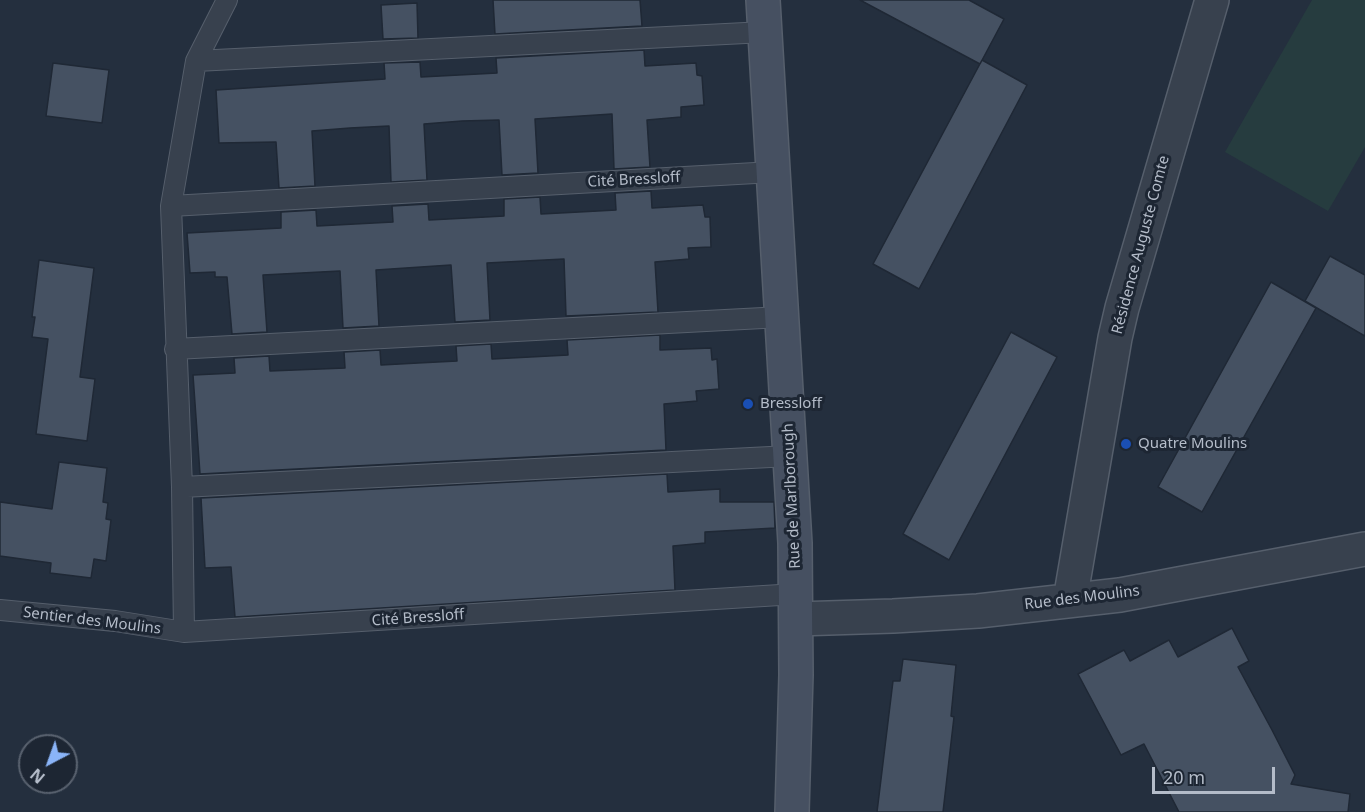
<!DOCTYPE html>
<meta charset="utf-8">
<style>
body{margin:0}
#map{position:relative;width:1365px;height:812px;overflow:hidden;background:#242f3e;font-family:"Noto Sans",sans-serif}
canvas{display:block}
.north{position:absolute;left:18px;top:734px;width:60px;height:60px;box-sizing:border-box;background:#1d2633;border:2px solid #59626f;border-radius:50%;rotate:221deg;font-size:16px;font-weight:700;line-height:24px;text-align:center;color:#b4bcc9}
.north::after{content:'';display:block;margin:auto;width:21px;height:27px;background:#8ab4f8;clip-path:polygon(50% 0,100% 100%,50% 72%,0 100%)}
.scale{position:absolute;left:1152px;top:767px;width:123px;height:27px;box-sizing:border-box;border:3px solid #b4bcc9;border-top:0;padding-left:8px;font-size:18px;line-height:21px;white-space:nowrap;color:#b4bcc9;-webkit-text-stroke:4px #1d2633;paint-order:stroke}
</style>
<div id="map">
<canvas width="1365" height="812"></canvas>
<div class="north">N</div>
<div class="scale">20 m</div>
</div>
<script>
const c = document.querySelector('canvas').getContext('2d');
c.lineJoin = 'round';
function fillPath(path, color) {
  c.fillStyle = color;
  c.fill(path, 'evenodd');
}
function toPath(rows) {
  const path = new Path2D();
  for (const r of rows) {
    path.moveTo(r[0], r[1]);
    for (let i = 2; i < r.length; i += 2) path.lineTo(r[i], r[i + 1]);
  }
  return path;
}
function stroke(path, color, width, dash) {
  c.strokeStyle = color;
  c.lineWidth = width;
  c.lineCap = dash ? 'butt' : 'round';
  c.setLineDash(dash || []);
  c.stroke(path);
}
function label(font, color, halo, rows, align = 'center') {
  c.font = font + ' "Noto Sans",sans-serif';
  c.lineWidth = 6;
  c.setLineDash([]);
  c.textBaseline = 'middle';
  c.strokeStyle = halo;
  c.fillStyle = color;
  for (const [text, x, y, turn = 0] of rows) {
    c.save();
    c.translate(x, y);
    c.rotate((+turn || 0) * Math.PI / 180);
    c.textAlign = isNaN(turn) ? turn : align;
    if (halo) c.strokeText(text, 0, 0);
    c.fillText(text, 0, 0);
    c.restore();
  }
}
fillPath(toPath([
 [1312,0,1365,0,1365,147,1328,211,1225,152]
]), '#263c3f');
const building = toPath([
 [493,0,640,0,642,26,495,34,493,0],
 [860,0,969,0,1004,19,980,64,860,0],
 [417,3,418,38,383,39,381,5,417,3],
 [644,50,645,66,696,63,697,75,702,76,704,105,681,107,681,117,647,120,650,167,614,169,612,114,535,119,538,173,502,175,499,120,462,121,424,124,427,180,391,182,389,126,350,128,312,131,315,186,279,188,276,142,219,143,216,90,385,79,384,63,420,62,421,77,497,73,496,58,644,50],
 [982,60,1027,85,919,289,873,264,982,60],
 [53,63,109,70,102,123,46,116,53,63],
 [651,191,652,208,703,205,705,217,710,217,711,247,688,248,689,259,655,262,658,312,566,316,564,259,487,263,490,320,455,322,451,265,376,270,379,326,343,328,340,271,263,275,267,332,232,334,227,277,215,277,215,272,190,273,187,233,281,228,281,212,316,210,317,226,393,222,392,206,428,204,429,220,467,218,504,216,504,199,540,197,541,214,579,212,616,210,615,193,651,191],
 [1330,256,1365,275,1365,336,1305,301,1330,256],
 [39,260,94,268,80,377,95,379,87,441,36,434,48,339,32,337,35,317,32,317,39,260],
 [1271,282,1316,308,1202,512,1158,487,1271,282],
 [1011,332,1057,357,949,560,903,534,1011,332],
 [660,335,660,350,711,348,712,360,717,359,719,389,696,391,697,401,664,404,666,450,200,474,193,375,235,373,234,358,269,356,270,371,345,368,344,352,380,350,381,365,418,363,457,361,456,346,491,344,492,359,568,355,567,340,660,335],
 [59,462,107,468,103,502,108,503,106,519,111,520,106,561,94,559,91,578,50,573,51,563,0,556,0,502,52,509,59,462],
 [667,474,668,492,720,489,720,502,774,502,775,528,705,532,705,543,673,546,675,590,235,617,231,567,205,568,201,498,667,474],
 [1232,628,1249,661,1238,667,1272,730,1295,775,1291,784,1350,794,1348,812,1179,812,1144,744,1121,755,1078,674,1124,650,1130,661,1169,640,1178,657,1232,628],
 [903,659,956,665,951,716,954,717,943,812,877,812,893,681,900,681,903,659]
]);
fillPath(building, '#455162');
stroke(building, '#1f2835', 1.5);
const lane = toPath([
 [196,61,765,32],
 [171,206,773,172],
 [175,349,782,317],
 [182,487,790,456],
 [0,610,115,621,184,632,796,594],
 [184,632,182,487,171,206,196,61,227,0]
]);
const street = toPath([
 [1070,600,1115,338,1122,308,1212,0],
 [796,619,893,616,978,611,1120,595,1365,549]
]);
const secondary = toPath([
 [763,0,795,543,796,675,792,812]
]);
stroke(lane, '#565f6c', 22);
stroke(street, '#565f6c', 36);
stroke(secondary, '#565f6c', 36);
stroke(lane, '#38414e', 20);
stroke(street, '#38414e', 33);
stroke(secondary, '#465061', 33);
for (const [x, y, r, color] of [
 [748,404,6,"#1a4fb4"],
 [1126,444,6,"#1a4fb4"]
]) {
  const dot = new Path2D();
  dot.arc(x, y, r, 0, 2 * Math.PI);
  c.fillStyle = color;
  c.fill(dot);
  stroke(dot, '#1d2633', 2);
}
label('15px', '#b4bcc9', '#1d2633', [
 ["Cité Bressloff",634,180,-3],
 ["Résidence Auguste Comte",1141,245,-75],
 ["Rue de Marlborough",792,496,-93],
 ["Rue des Moulins",1082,598,-7],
 ["Cité Bressloff",418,618,-4],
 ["Sentier des Moulins",92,621,7]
]);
label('15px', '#b4bcc9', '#1d2633', [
 ["Bressloff",760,404],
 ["Quatre Moulins",1138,444]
], 'left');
</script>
